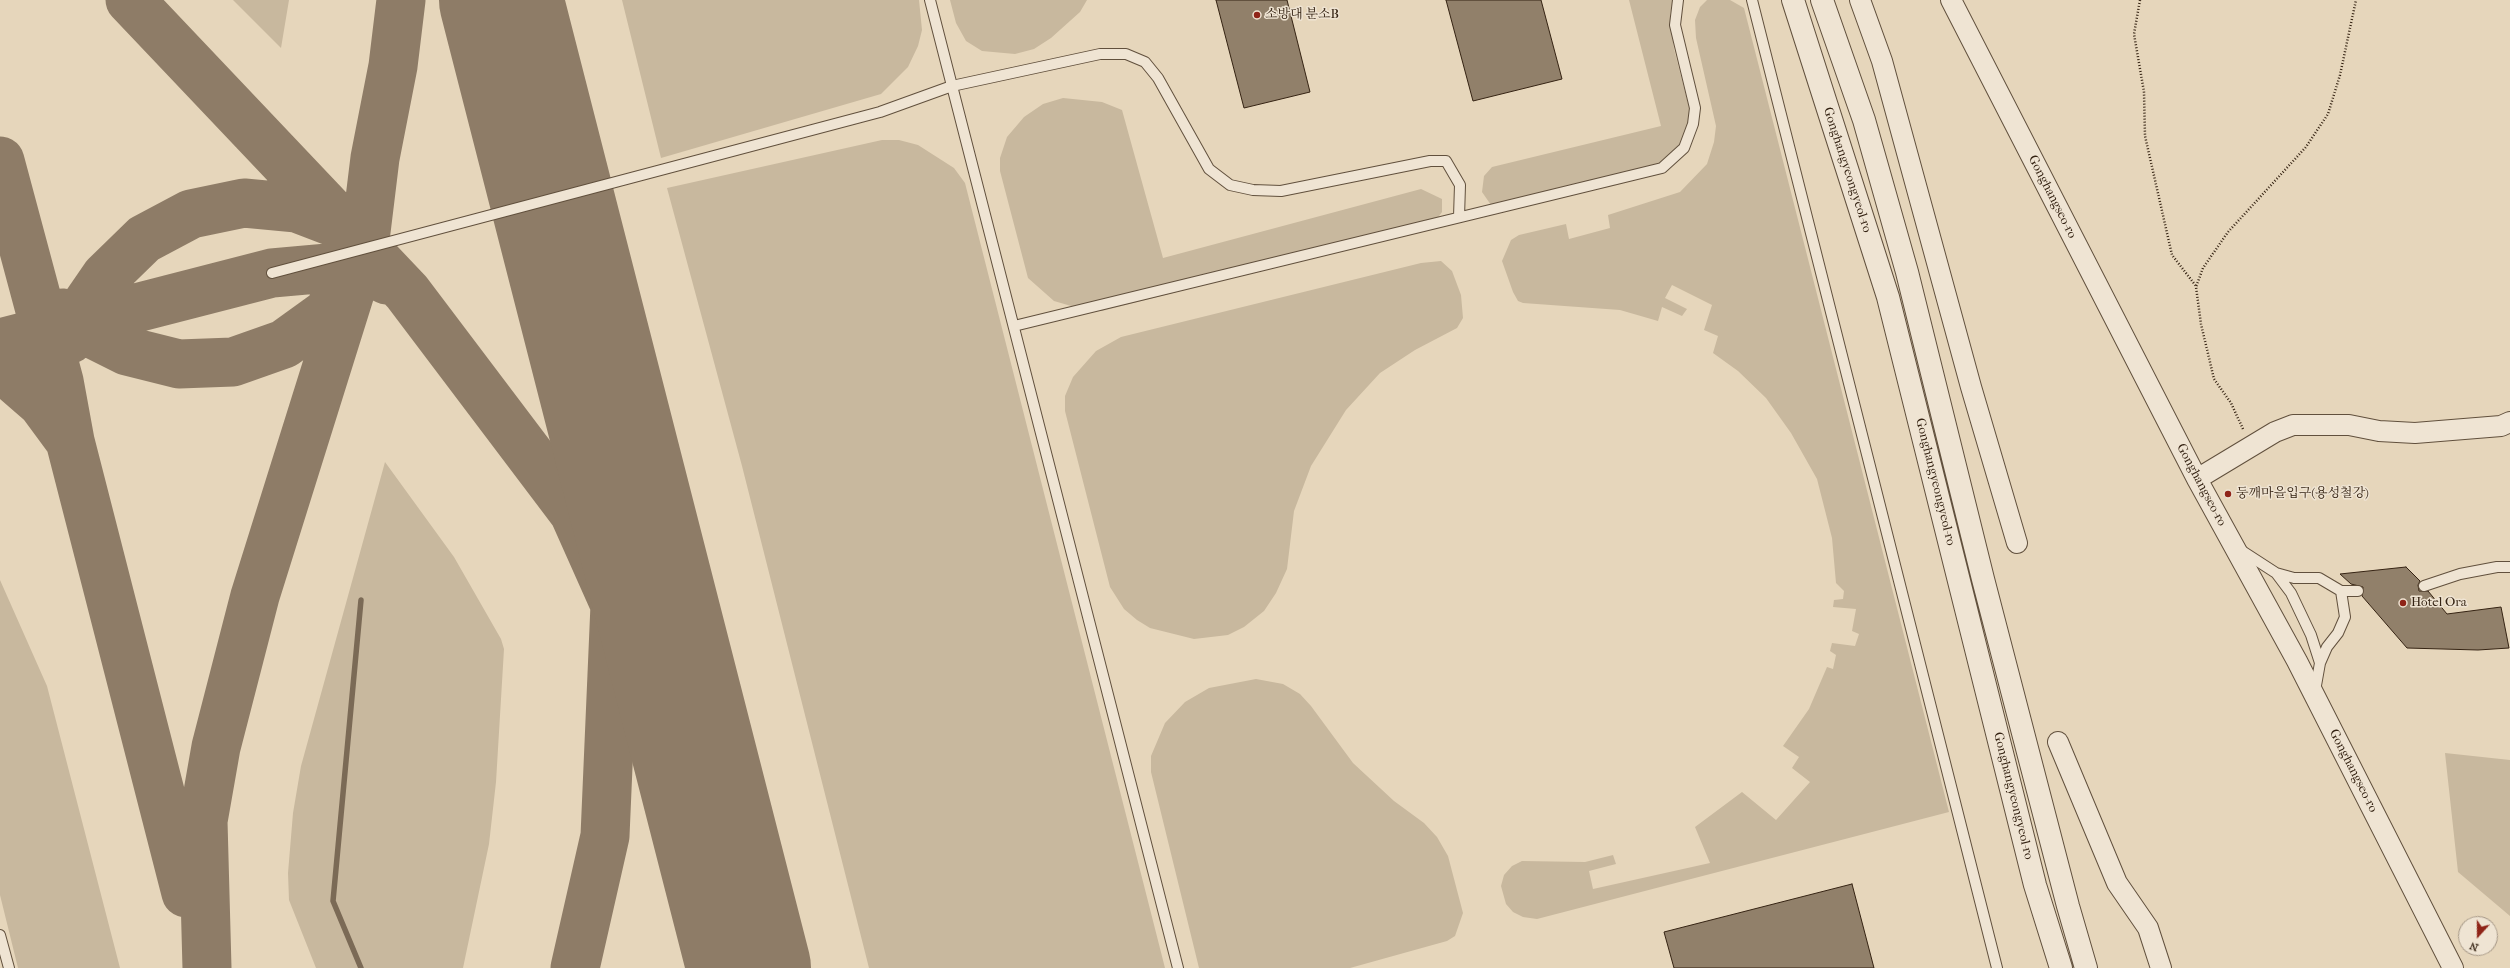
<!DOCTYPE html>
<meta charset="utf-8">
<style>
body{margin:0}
#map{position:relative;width:2510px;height:968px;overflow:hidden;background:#e6d6bb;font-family:"IM FELL French Canon",serif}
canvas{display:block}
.north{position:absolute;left:2458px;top:916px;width:40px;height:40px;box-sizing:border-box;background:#efe4d3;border:1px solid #a59786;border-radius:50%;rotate:201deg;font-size:11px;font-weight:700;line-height:16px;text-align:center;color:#352313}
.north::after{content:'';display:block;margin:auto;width:14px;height:18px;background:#8f2418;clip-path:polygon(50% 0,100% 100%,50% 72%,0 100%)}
</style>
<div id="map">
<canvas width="2510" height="968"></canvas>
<div class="north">N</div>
</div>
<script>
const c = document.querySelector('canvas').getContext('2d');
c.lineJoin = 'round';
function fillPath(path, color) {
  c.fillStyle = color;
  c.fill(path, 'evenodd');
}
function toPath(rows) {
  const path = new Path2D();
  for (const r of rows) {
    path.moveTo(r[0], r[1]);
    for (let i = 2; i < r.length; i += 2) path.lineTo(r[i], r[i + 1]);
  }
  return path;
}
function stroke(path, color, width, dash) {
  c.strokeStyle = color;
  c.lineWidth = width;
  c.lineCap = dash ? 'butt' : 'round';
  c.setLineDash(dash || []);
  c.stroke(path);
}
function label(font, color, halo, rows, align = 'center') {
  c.font = font + ' "IM FELL French Canon","Noto Serif KR",serif';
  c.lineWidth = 3;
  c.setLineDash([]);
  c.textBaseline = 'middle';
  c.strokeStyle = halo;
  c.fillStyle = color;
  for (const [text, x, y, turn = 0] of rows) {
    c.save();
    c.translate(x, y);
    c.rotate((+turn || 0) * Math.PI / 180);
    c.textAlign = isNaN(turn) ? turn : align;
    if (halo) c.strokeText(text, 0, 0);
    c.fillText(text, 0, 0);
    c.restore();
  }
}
fillPath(toPath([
 [233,0,289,0,281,48],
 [622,0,919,0,922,30,918,46,908,67,881,94,661,158],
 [950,0,1087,0,1080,12,1051,38,1034,49,1015,54,982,51,966,41,956,23],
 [1629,0,1673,0,1670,15,1674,49,1691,115,1685,149,1660,166,1491,205,1482,192,1484,176,1492,167,1661,126],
 [1707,0,1730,0,1744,8,1949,812,1537,919,1523,917,1513,912,1506,904,1501,886,1504,875,1512,866,1522,861,1585,862,1613,855,1616,864,1589,871,1593,889,1710,863,1695,827,1742,792,1776,820,1810,782,1792,768,1799,757,1783,746,1809,709,1827,667,1833,669,1836,655,1830,651,1832,643,1855,646,1859,634,1852,631,1856,609,1833,607,1834,600,1843,599,1844,591,1836,583,1832,538,1817,479,1791,433,1766,398,1738,371,1713,353,1718,336,1704,330,1712,305,1672,285,1665,298,1687,309,1682,316,1662,307,1658,321,1620,310,1523,303,1518,301,1513,292,1502,261,1511,240,1519,235,1566,224,1569,239,1610,228,1608,215,1680,192,1707,164,1714,142,1716,126,1696,38,1695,20,1700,7],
 [1063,98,1102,102,1122,110,1163,258,1421,189,1442,199,1442,212,1434,223,1173,293,1102,311,1078,308,1054,301,1028,278,1000,171,1000,158,1007,137,1024,117,1043,104],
 [882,140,899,140,918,145,954,168,965,183,1165,968,869,968,742,466,667,188],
 [1441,261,1452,271,1461,295,1463,318,1457,328,1415,350,1380,373,1346,410,1311,466,1294,511,1287,569,1276,593,1264,611,1244,627,1228,635,1194,639,1150,628,1137,620,1124,609,1110,587,1065,411,1065,396,1073,377,1096,351,1121,337,1421,263],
 [385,462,454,557,501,639,504,649,496,782,489,844,463,968,316,968,289,900,288,873,293,813,301,766],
 [0,580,47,686,120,968,18,968,0,895],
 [1256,679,1283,684,1300,694,1311,706,1353,763,1394,801,1424,823,1437,837,1448,856,1463,913,1455,936,1447,941,1350,968,1199,968,1151,772,1151,756,1165,723,1185,702,1209,688],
 [2445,753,2510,760,2510,916,2458,872]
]), '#c8b89e');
stroke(toPath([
 [361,600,333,901,361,968]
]), '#7b6a56', 5.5);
stroke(toPath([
 [130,0,407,292,574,513,615,605,648,671,713,823],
 [491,0,532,126],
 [0,161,59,381,70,441,186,893],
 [63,313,73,324,127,351,179,364,233,362,284,344,327,313,349,283],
 [70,339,73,324,106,276,144,239,191,214,244,203,297,208,344,226],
 [0,343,272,273,328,268,358,271,379,276,387,280],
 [0,371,11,376,42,403,70,441],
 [207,968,203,821,216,747,255,596,364,248,375,158,393,66,401,0],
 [575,968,605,836,615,605,609,498,589,348]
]), '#8e7c67', 49);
stroke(toPath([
 [501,0,749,968]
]), '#8e7c67', 124);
const building = toPath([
 [1216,0,1287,0,1310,92,1244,108,1216,0],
 [1446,0,1541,0,1562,79,1473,101,1446,0],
 [2406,567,2420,581,2418,585,2419,591,2428,591,2447,614,2501,607,2509,648,2478,650,2407,648,2362,596,2363,587,2351,584,2340,574,2406,567],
 [1852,884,1874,968,1674,968,1664,932,1852,884]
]);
fillPath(building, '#91806a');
stroke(building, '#352313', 1);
const service = toPath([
 [930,0,1178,968],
 [1752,0,1997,968],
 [272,273,880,112,952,86,1100,54,1126,54,1145,62,1158,78,1209,169,1230,185,1253,190,1281,191,1430,161,1446,161,1460,185,1459,217],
 [1014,326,1662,168,1684,148,1693,124,1695,108,1675,25,1678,0],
 [2239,549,2276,573,2291,593,2311,635,2320,663,2315,691],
 [2276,573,2294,578,2319,578,2341,591,2358,591],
 [2424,586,2460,574,2497,567,2510,567],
 [2320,663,2327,647,2338,633,2345,617,2341,591],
 [0,935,9,968]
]);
const minor = toPath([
 [1860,0,1882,61,1971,387,2017,543],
 [1951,0,2197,479,2297,661,2453,968],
 [2197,479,2275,432,2293,425,2349,425,2379,431,2415,433,2501,426,2510,422],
 [2058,742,2117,883,2148,928,2161,968]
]);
const tertiary = toPath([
 [1793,0,1888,297,2035,885,2061,968],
 [1822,0,1864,120,1907,272,1983,579,2068,906,2086,968]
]);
stroke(service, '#61503d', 12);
stroke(minor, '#61503d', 22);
stroke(tertiary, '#61503d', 24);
stroke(toPath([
 [2140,0,2134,34,2144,92,2145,136,2172,255,2196,286],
 [2243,429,2231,403,2214,379,2201,324,2196,287,2203,268,2228,232,2306,147,2328,114,2340,75,2356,0]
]), '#352313', 2.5, [1, 2]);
stroke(service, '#efe4d3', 10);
stroke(minor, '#efe4d3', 20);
stroke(tertiary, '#efe4d3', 22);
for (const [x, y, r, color] of [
 [1257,15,4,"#8f2418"],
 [2228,494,4,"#8f2418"],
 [2403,603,4,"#8f2418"]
]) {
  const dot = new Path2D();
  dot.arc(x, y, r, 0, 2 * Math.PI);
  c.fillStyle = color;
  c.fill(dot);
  stroke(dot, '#efe4d3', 1.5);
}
label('13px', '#352313', '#efe4d3', [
 ["소방대 분소B",1265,15],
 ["둥깨마을입구(용성철강)",2236,494],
 ["Hotel Ora",2411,603]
], 'left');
label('13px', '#352313', '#efe4d3', [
 ["Gonghangyeongyeol-ro",1847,170,72],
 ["Gonghangseo-ro",2052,197,63],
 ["Gonghangyeongyeol-ro",1935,482,76],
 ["Gonghangseo-ro",2201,485,62],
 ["Gonghangseo-ro",2353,771,63],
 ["Gonghangyeongyeol-ro",2013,796,76]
]);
</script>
